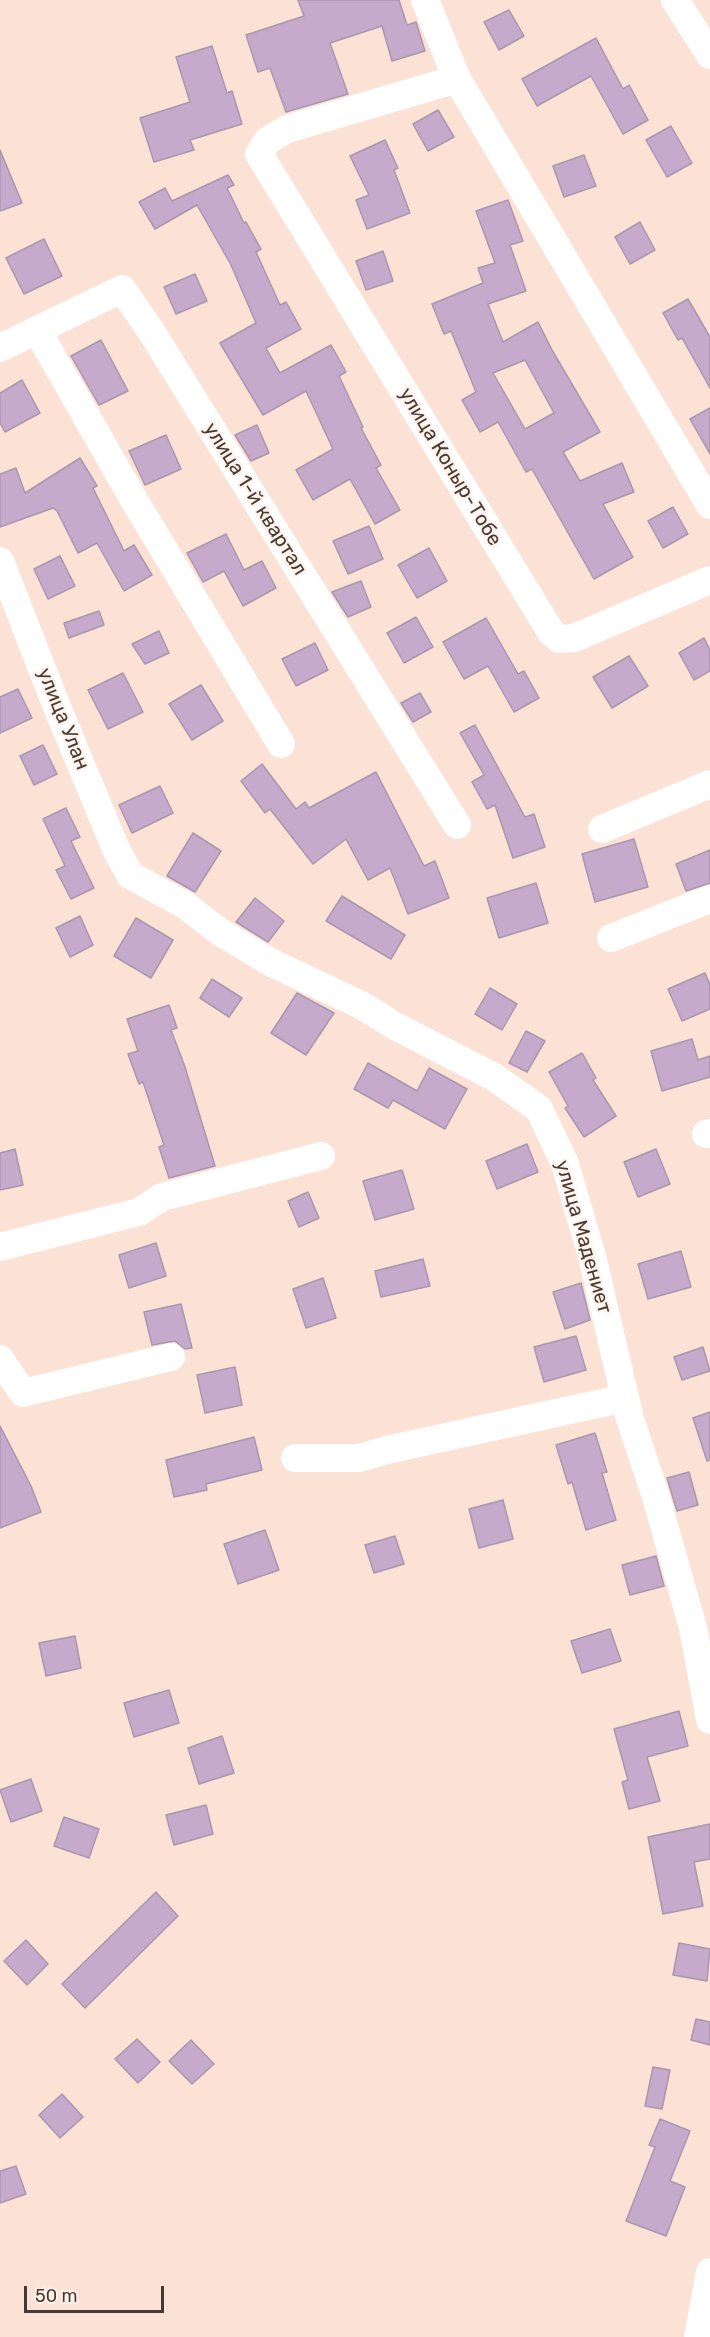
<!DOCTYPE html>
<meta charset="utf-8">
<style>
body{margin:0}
#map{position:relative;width:710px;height:2337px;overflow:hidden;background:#fbe2d5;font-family:Rubik,sans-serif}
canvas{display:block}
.scale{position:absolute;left:24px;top:2286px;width:140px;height:27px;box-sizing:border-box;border:3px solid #453933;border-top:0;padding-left:8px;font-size:18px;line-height:21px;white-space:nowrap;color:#453933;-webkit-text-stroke:4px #fff2eb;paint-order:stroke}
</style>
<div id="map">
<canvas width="710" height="2337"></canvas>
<div class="scale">50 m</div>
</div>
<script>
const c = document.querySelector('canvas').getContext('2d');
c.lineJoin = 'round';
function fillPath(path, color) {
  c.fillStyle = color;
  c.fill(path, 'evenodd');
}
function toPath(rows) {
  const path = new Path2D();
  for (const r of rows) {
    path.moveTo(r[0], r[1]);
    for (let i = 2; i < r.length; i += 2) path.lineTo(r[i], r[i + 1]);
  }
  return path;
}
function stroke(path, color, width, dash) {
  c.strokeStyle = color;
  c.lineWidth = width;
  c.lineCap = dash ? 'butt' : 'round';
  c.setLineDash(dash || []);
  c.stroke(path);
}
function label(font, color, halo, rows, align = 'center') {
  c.font = font + ' Rubik,sans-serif';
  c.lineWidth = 4.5;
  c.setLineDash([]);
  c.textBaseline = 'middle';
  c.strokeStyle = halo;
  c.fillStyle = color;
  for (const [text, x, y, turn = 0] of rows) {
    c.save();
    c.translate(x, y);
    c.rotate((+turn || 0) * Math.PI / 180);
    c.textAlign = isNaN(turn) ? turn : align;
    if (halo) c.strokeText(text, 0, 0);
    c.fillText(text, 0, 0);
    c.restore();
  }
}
const building = toPath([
 [298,0,399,0,407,25,416,22,425,51,392,61,382,26,330,43,348,94,286,112,270,68,258,72,246,35,304,16,298,0],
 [509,10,524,36,499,50,484,22,509,10],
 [596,38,623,89,629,85,648,120,623,134,591,76,537,106,522,79,596,38],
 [212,46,227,93,232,91,242,124,190,140,194,150,154,162,140,118,190,102,176,57,212,46],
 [438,110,454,137,428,151,413,124,438,110],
 [671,126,692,163,667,177,646,140,671,126],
 [385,140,398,168,394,170,410,213,367,229,356,200,369,195,350,156,385,140],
 [0,150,22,203,0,211,0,150],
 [584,155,596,186,564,197,553,166,584,155],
 [228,175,234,185,227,188,244,223,246,222,261,249,256,252,280,305,286,302,301,329,266,348,280,373,331,345,346,372,339,376,363,427,361,428,381,465,376,468,400,510,375,524,350,479,313,500,296,470,333,449,306,391,263,415,220,343,256,323,231,265,197,205,155,229,139,202,165,188,172,201,228,175],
 [508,200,523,241,510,245,526,291,488,304,503,342,538,322,552,350,600,432,563,452,580,481,622,463,634,492,603,504,633,557,594,579,532,469,526,472,498,422,480,432,462,400,476,392,451,331,444,334,432,304,483,283,478,268,495,263,476,211,508,200],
 [525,360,554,413,525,429,493,373,525,360],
 [640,222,655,250,630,264,615,237,640,222],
 [44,239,62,276,24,294,6,258,44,239],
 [383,251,393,281,366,290,356,261,383,251],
 [195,274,207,301,176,314,164,287,195,274],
 [688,299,710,337,710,388,682,338,678,340,663,313,688,299],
 [101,340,128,391,99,405,71,356,101,340],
 [22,380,40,413,5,432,0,423,0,393,22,380],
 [710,408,710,454,690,419,710,408],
 [257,425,269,453,251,461,235,435,257,425],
 [166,435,181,469,145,485,129,451,166,435],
 [80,458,97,486,93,488,124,551,134,545,152,575,124,591,97,543,78,553,57,511,53,508,0,527,0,474,16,468,25,493,80,458],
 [673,507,688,534,663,548,648,521,673,507],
 [369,526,383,559,348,574,333,541,369,526],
 [226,534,244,570,262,561,276,588,243,606,224,571,203,582,187,553,226,534],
 [429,548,447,581,417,598,398,565,429,548],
 [60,556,75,586,48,599,34,569,60,556],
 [361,581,371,607,348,617,332,592,361,581],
 [99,611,104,625,69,638,64,623,99,611],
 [416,617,433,647,404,663,387,633,416,617],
 [486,618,518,674,524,671,539,698,514,712,488,666,464,679,443,642,486,618],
 [159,631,169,653,145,664,132,644,159,631],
 [704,638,710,650,710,671,694,680,679,653,704,638],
 [315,643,328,670,296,686,282,659,315,643],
 [629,656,648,686,612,708,593,677,629,656],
 [123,673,143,712,108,729,88,690,123,673],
 [201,685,223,721,192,740,169,704,201,685],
 [18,689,32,718,0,733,0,697,18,689],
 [420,693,431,712,413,722,401,703,420,693],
 [475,725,525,817,534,814,545,847,513,858,495,805,487,809,472,782,484,775,460,733,475,725],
 [43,745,57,774,34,785,20,756,43,745],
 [262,764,296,809,305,802,309,808,376,772,424,866,435,861,449,898,408,914,390,868,368,880,346,839,313,864,270,809,265,813,241,781,262,764],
 [160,786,173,813,132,833,119,805,160,786],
 [66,808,80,837,71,841,94,888,71,899,56,870,65,866,43,819,66,808],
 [193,833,221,851,195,892,167,876,193,833],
 [634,839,648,887,595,902,582,854,634,839],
 [710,850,710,883,686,891,676,864,710,850],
 [536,883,548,923,499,938,487,898,536,883],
 [342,896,405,935,391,959,326,921,342,896],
 [255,898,284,921,268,942,236,922,255,898],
 [80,916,93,945,70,957,56,928,80,916],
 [136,918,173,940,151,978,114,956,136,918],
 [705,973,710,985,710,1009,682,1021,668,989,705,973],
 [212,979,242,998,229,1017,200,998,212,979],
 [490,988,517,1004,502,1030,475,1014,490,988],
 [297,993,334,1013,306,1055,271,1033,297,993],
 [169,1005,177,1028,171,1030,185,1067,215,1166,169,1178,159,1147,164,1145,143,1082,139,1084,128,1054,138,1051,127,1019,169,1005],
 [526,1031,545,1041,527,1072,509,1063,526,1031],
 [692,1039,698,1060,710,1056,710,1077,662,1091,651,1051,692,1039],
 [582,1053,596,1078,593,1080,616,1116,584,1137,565,1108,568,1106,549,1072,582,1053],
 [368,1063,417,1091,429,1068,467,1089,445,1129,393,1100,388,1108,354,1089,368,1063],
 [527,1144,538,1172,497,1189,486,1161,527,1144],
 [15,1149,23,1185,0,1190,0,1153,15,1149],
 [656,1149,670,1184,638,1197,624,1162,656,1149],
 [402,1170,414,1209,375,1220,363,1181,402,1170],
 [308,1192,319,1218,299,1227,288,1201,308,1192],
 [156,1243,166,1276,129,1288,119,1255,156,1243],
 [681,1251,691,1287,648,1299,638,1264,681,1251],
 [423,1259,430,1286,381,1297,375,1271,423,1259],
 [323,1278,336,1318,306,1328,293,1289,323,1278],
 [581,1283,590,1320,565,1329,553,1292,581,1283],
 [181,1304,192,1348,185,1349,175,1341,152,1345,144,1312,181,1304],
 [576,1336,586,1370,544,1382,534,1347,576,1336],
 [703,1347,710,1371,682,1380,674,1357,703,1347],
 [235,1367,242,1405,205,1413,197,1375,235,1367],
 [710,1412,710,1460,707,1461,693,1418,710,1412],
 [0,1426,31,1486,41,1512,0,1528,0,1426],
 [595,1433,607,1472,602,1473,616,1520,586,1530,572,1482,568,1484,556,1445,595,1433],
 [254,1437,262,1470,206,1484,207,1490,174,1497,166,1460,254,1437],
 [689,1472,698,1505,677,1511,667,1478,689,1472],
 [503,1500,513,1539,479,1548,469,1509,503,1500],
 [265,1530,279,1570,238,1584,224,1544,265,1530],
 [395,1536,404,1564,374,1573,365,1545,395,1536],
 [656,1556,664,1586,630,1595,622,1565,656,1556],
 [610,1629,621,1661,582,1673,571,1641,610,1629],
 [75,1636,81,1668,46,1676,39,1643,75,1636],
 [169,1690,179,1723,134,1737,124,1703,169,1690],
 [679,1711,688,1746,647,1757,660,1801,629,1809,622,1782,628,1780,614,1729,679,1711],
 [222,1736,234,1773,199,1784,188,1748,222,1736],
 [31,1779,42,1811,11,1822,0,1790,31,1779],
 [206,1805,213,1834,174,1845,166,1815,206,1805],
 [64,1817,99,1829,89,1858,54,1846,64,1817],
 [710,1824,710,1859,694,1862,703,1906,663,1914,648,1837,710,1824],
 [156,1892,178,1916,85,2008,62,1984,156,1892],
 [26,1940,48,1964,27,1985,4,1961,26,1940],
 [679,1943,710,1949,707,1981,673,1975,679,1943],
 [696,2019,710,2022,710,2045,691,2040,696,2019],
 [137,2039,160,2062,138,2083,115,2059,137,2039],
 [191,2040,214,2064,192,2084,169,2061,191,2040],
 [653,2067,670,2070,662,2109,645,2106,653,2067],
 [62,2094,83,2117,60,2138,39,2115,62,2094],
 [660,2119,690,2131,670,2181,685,2187,666,2236,626,2221,655,2147,649,2145,660,2119],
 [16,2166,26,2194,0,2203,0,2171,16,2166]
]);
fillPath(building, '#c6aacc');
stroke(building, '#aa96ae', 1.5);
stroke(toPath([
 [425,0,457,79,710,505],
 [675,0,710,55],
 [457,79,287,129,267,141,259,154,551,632,559,639,574,638,710,580],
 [37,330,134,500,281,744],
 [0,348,122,289,151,331,457,825],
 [0,561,57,707,116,849,130,875,185,905,220,932,270,962,361,1005,395,1026,494,1077,539,1109,565,1164,592,1256,630,1419,656,1497,693,1628,710,1720],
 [602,829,710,784],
 [611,938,710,899],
 [706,1134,710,1133],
 [0,1247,139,1212,162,1197,321,1156],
 [0,1359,23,1393,171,1357],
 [295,1458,359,1458,391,1449,625,1398],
 [698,2337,710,2272]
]), '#fff', 28);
label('20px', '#453933', '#fff2eb', [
 ["улица Коныр-Тобе",450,467,59],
 ["улица 1-й квартал",255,499,58],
 ["улица Улан",63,719,68],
 ["улица Мадениет",583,1237,74]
]);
</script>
